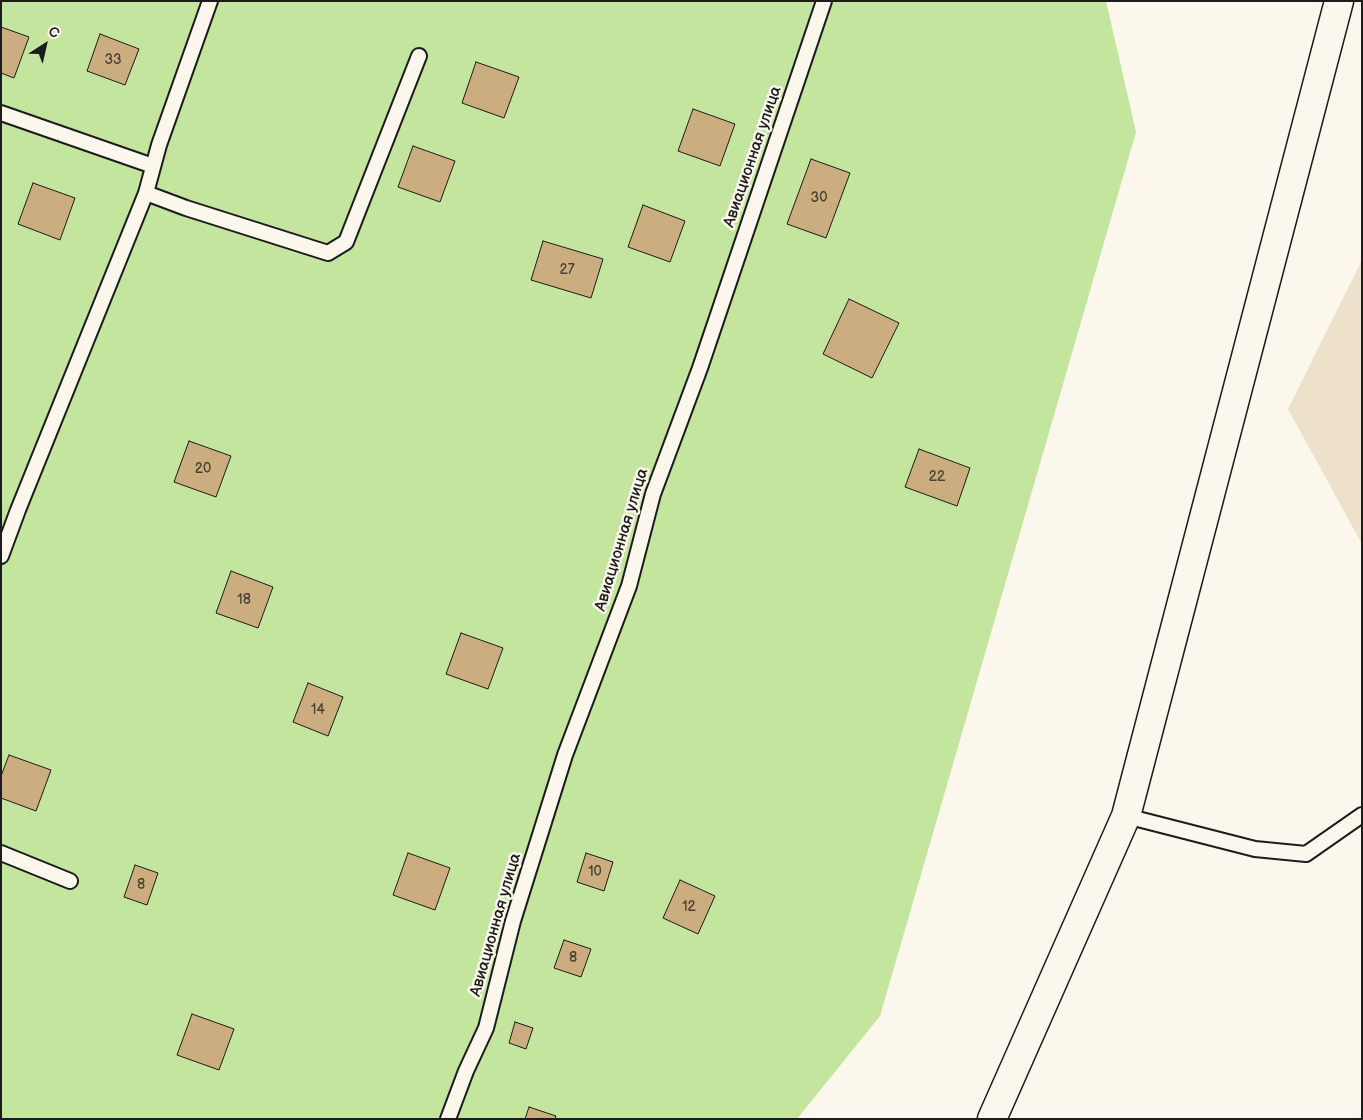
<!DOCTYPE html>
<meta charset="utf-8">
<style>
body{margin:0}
#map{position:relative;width:1363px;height:1120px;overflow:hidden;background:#fbf7ec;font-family:"Balsamiq Sans",sans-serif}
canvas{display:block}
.frame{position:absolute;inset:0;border:2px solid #1c1c1c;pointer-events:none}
.north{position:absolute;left:20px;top:20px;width:50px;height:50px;-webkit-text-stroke:4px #fbf7ec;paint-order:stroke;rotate:35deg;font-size:14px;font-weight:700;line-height:20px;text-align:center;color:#1c1c1c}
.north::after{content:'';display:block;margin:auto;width:18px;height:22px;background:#1c1c1c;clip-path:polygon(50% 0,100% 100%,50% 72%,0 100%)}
</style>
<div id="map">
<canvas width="1363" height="1120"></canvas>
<div class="frame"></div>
<div class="north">С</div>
</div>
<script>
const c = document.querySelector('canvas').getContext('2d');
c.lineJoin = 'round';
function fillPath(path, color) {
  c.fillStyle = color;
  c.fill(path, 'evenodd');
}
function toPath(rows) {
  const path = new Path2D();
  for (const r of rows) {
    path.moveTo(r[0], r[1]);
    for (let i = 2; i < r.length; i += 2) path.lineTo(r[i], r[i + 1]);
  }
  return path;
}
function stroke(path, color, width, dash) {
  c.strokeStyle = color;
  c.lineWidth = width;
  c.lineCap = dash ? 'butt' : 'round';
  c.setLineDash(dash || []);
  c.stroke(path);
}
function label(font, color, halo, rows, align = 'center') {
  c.font = font + ' "Balsamiq Sans",sans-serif';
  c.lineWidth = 5;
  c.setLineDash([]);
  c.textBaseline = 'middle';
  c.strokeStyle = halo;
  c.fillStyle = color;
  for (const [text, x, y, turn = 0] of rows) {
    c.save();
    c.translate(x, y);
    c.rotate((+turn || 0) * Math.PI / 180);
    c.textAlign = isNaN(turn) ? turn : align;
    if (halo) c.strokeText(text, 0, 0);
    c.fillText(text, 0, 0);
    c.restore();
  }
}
fillPath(toPath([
 [1362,260,1362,544,1288,409]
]), '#ede1cb');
fillPath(toPath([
 [1,1,1106,1,1136,132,880,1016,797,1119,1,1119]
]), '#c3e59e');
const building = toPath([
 [1,27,29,37,14,78,1,73,1,27],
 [100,34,139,49,125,85,87,71,100,34],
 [476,62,519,77,504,118,462,103,476,62],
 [693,109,735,124,720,166,678,151,693,109],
 [413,146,455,161,440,202,398,187,413,146],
 [811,159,850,173,826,238,787,224,811,159],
 [33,183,75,198,60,240,18,224,33,183],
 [643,205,685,221,670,262,628,247,643,205],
 [543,241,603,259,591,298,531,280,543,241],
 [849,299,899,323,872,378,823,354,849,299],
 [189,441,231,456,216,497,174,482,189,441],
 [919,449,970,468,957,506,905,487,919,449],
 [231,571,273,587,258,628,216,613,231,571],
 [461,633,503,648,488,689,446,674,461,633],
 [308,683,343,697,328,736,293,722,308,683],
 [9,755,51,770,36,811,1,798,1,776,9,755],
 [408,853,450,868,435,910,393,895,408,853],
 [586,853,613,862,604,891,577,882,586,853],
 [135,865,158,873,147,905,124,897,135,865],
 [680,880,715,896,698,934,663,918,680,880],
 [564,940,591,949,581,977,554,968,564,940],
 [192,1014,234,1029,219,1070,177,1055,192,1014],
 [515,1022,533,1028,526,1049,509,1043,515,1022],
 [529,1107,556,1116,555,1119,525,1119,529,1107]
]);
fillPath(building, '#cbad7f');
stroke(building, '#1c1c1c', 1);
const service = toPath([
 [1,113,153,166],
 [146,193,186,208,328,253,346,242,419,56],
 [1,556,18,510,146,193,159,145,210,1],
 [1126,816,1255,849,1306,854,1362,815],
 [1,853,70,881],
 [448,1119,466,1071,486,1028,513,921,565,755,629,586,653,494,700,368,824,1]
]);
const minor = toPath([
 [992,1119,1126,816,1339,1]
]);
stroke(service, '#1c1c1c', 18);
stroke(minor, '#1c1c1c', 31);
stroke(service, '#fbf7ec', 14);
stroke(minor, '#fbf7ec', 28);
label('14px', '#484035', null, [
 ["33",113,60],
 ["30",819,198],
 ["27",567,270],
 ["20",203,469],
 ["22",937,477],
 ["18",244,600],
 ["14",318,710],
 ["10",595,872],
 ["8",141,885],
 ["12",689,907],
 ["8",573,958]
]);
label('16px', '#1c1c1c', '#fbf7ec', [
 ["Авиационная улица",753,157,-71],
 ["Авиационная улица",622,540,-73],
 ["Авиационная улица",496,925,-74]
]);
</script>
